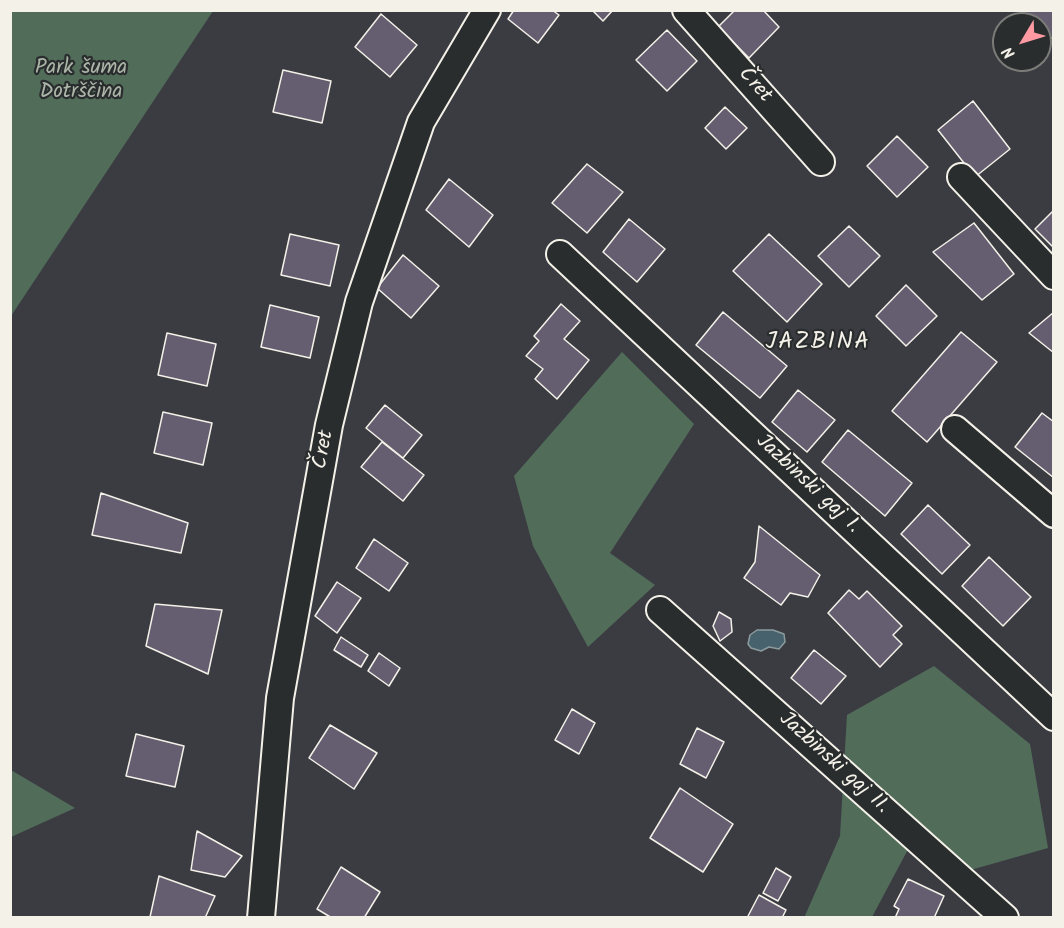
<!DOCTYPE html>
<meta charset="utf-8">
<style>
body{margin:0}
#map{position:relative;width:1064px;height:928px;overflow:hidden;background:#3b3c42;font-family:Kalam,sans-serif}
canvas{display:block}
.frame{position:absolute;inset:0;border:12px solid #f4f1e8;pointer-events:none}
.north{position:absolute;left:992px;top:12px;width:60px;height:60px;box-sizing:border-box;background:#2a2d2e;border:2px solid #7b7b78;border-radius:50%;rotate:232deg;font-size:16px;font-weight:700;line-height:24px;text-align:center;color:#f4f1e8}
.north::after{content:'';display:block;margin:auto;width:21px;height:27px;background:#ff9aa2;clip-path:polygon(50% 0,100% 100%,50% 72%,0 100%)}
</style>
<div id="map">
<canvas width="1064" height="928"></canvas>
<div class="frame"></div>
<div class="north">N</div>
</div>
<script>
const c = document.querySelector('canvas').getContext('2d');
c.lineJoin = 'round';
function fillPath(path, color) {
  c.fillStyle = color;
  c.fill(path, 'evenodd');
}
function toPath(rows) {
  const path = new Path2D();
  for (const r of rows) {
    path.moveTo(r[0], r[1]);
    for (let i = 2; i < r.length; i += 2) path.lineTo(r[i], r[i + 1]);
  }
  return path;
}
function stroke(path, color, width, dash) {
  c.strokeStyle = color;
  c.lineWidth = width;
  c.lineCap = dash ? 'butt' : 'round';
  c.setLineDash(dash || []);
  c.stroke(path);
}
function label(font, color, halo, rows, align = 'center') {
  c.font = font + ' Kalam,sans-serif';
  c.lineWidth = 4.5;
  c.setLineDash([]);
  c.textBaseline = 'middle';
  c.strokeStyle = halo;
  c.fillStyle = color;
  for (const [text, x, y, turn = 0] of rows) {
    c.save();
    c.translate(x, y);
    c.rotate((+turn || 0) * Math.PI / 180);
    c.textAlign = isNaN(turn) ? turn : align;
    if (halo) c.strokeText(text, 0, 0);
    c.fillText(text, 0, 0);
    c.restore();
  }
}
fillPath(toPath([
 [11,10,213,11,11,316,10,11],
 [622,352,694,424,610,553,655,585,588,647,533,546,514,476],
 [934,666,1030,744,1048,848,967,871,921,825,872,917,804,918,840,836,847,715],
 [11,770,75,808,11,837]
]), '#526c5a');
const water = toPath([
 [757,630,773,630,784,634,785,642,779,649,769,647,761,651,751,648,748,644,750,635,757,630]
]);
fillPath(water, '#47626c');
stroke(water, '#8c9b9e', 1.5);
const building = toPath([
 [514,10,552,10,559,15,538,43,508,19,514,10],
 [592,10,613,10,603,21,592,10],
 [735,10,763,10,779,27,749,58,718,27,735,10],
 [1019,10,1054,10,1054,40,1040,29,1040,24,1035,24,1019,10],
 [381,14,417,45,390,77,355,47,381,14],
 [667,30,697,61,667,91,636,60,667,30],
 [283,70,331,81,322,123,273,112,283,70],
 [973,101,1010,149,975,177,938,130,973,101],
 [725,107,747,128,726,149,705,128,725,107],
 [897,136,928,167,897,197,867,166,897,136],
 [587,164,623,192,587,233,552,203,587,164],
 [449,179,493,215,469,247,426,210,449,179],
 [1054,210,1054,248,1035,229,1054,210],
 [629,219,665,249,637,282,603,252,629,219],
 [974,223,1014,274,982,300,933,252,974,223],
 [849,226,880,256,849,287,818,256,849,226],
 [290,234,339,245,330,286,281,275,290,234],
 [769,234,822,284,787,322,733,271,769,234],
 [403,255,439,286,411,318,377,288,403,255],
 [906,285,937,316,906,346,876,316,906,285],
 [561,304,580,321,564,339,589,360,557,399,535,379,543,369,526,356,539,341,534,336,561,304],
 [270,305,319,317,310,358,261,347,270,305],
 [723,312,787,366,760,398,696,345,723,312],
 [1054,312,1054,353,1029,333,1054,312],
 [961,332,997,362,927,442,892,411,961,332],
 [167,333,216,344,207,386,158,375,167,333],
 [798,390,835,420,807,452,772,422,798,390],
 [385,405,422,435,403,458,366,428,385,405],
 [163,412,212,423,203,465,154,453,163,412],
 [1042,413,1054,422,1054,478,1015,447,1042,413],
 [848,430,912,483,885,516,822,462,848,430],
 [382,442,424,475,403,501,361,467,382,442],
 [101,493,188,523,181,553,92,535,101,493],
 [928,505,970,545,942,574,901,534,928,505],
 [759,526,820,575,808,597,790,593,781,605,744,578,755,562,759,526],
 [374,539,408,563,389,591,356,568,374,539],
 [989,557,1031,597,1003,626,962,586,989,557],
 [337,582,361,598,337,633,315,616,337,582],
 [849,590,859,599,867,591,902,626,893,635,902,644,880,667,828,613,849,590],
 [155,604,222,610,208,674,146,646,155,604],
 [719,612,731,619,732,632,720,641,713,626,719,612],
 [341,637,368,655,361,667,334,650,341,637],
 [814,650,846,676,821,704,791,678,814,650],
 [379,653,400,668,389,686,368,671,379,653],
 [572,709,595,723,579,754,555,740,572,709],
 [330,725,377,753,354,789,309,758,330,725],
 [697,728,724,742,706,778,680,764,697,728],
 [136,734,184,746,175,787,126,776,136,734],
 [680,788,733,824,703,872,650,838,680,788],
 [197,831,242,856,225,877,191,870,197,831],
 [341,867,380,892,364,918,332,918,317,909,341,867],
 [776,868,791,877,778,901,763,893,776,868],
 [159,876,215,896,205,918,150,917,159,876],
 [908,879,944,896,934,918,895,918,899,909,894,906,908,879],
 [759,895,786,910,782,918,747,918,759,895]
]);
fillPath(building, '#645e70');
stroke(building, '#f4f1e8', 1.5);
const street = toPath([
 [686,10,821,162],
 [961,177,1054,276],
 [560,254,1054,717],
 [955,429,1054,514],
 [660,610,1005,918],
 [261,918,280,698,329,425,359,302,421,122,487,10]
]);
stroke(street, '#f4f1e8', 30);
stroke(street, '#2a2d2e', 26);
label('21px', '#abb5a8', '#2a2d2e', [
 ["Park šuma",81,69],
 ["Dotrščina",81,93]
]);
label('21px', '#f4f1e8', '#2a2d2e', [
 ["Čret",754,86,48],
 ["Čret",325,450,-80],
 ["Jazbinski gaj I.",807,485,43],
 ["Jazbinski gaj II.",833,764,42]
]);
c.letterSpacing = '1.5px';
label('24px', '#f4f1e8', '#2a2d2e', [
 ["JAZBINA",818,344]
]);
c.letterSpacing = '0px';
</script>
